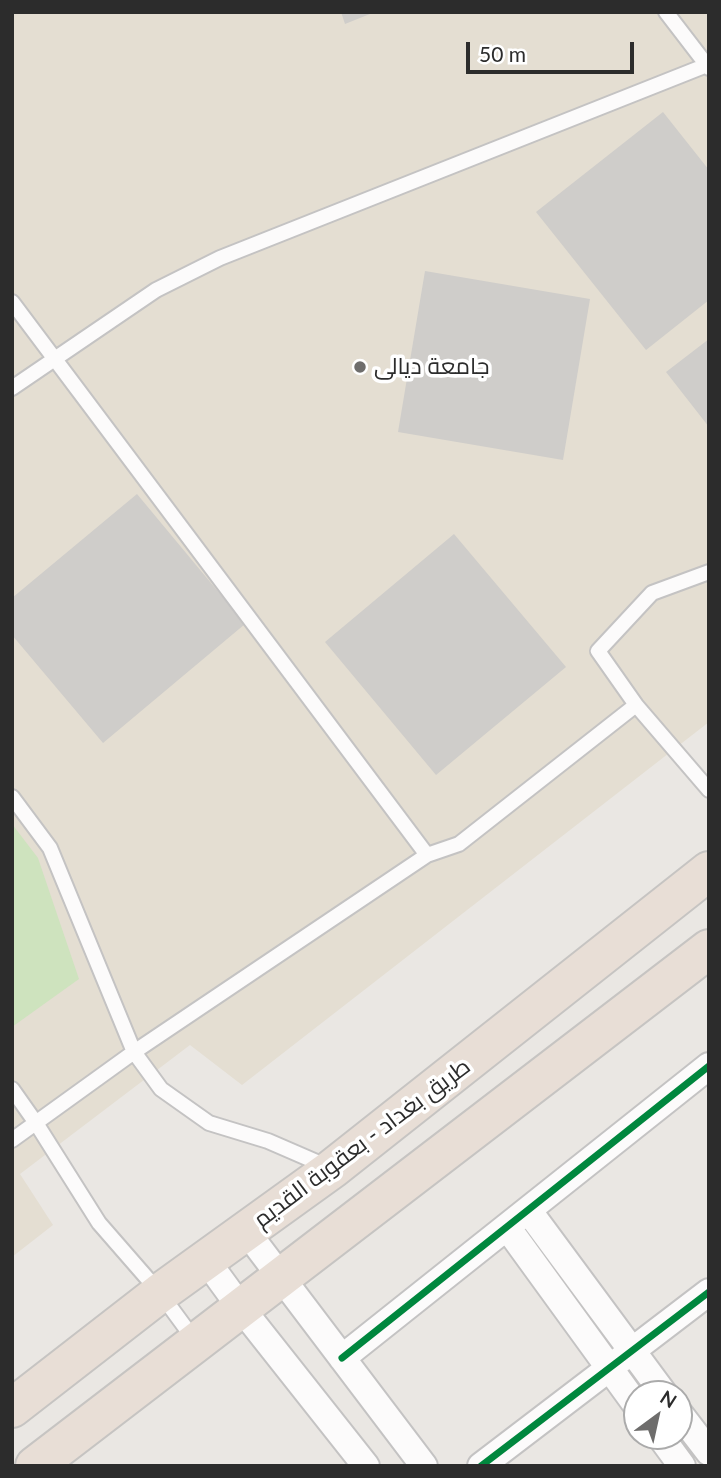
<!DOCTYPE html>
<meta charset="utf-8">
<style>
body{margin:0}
#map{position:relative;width:721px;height:1478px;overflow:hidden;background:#eae7e3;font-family:Lato,sans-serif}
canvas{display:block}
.frame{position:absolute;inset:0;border:14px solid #2c2c2c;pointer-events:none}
.north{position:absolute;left:623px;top:1380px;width:70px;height:70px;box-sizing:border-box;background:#fff;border:2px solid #ababab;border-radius:50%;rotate:33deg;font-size:19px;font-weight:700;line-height:28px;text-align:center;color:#2c2c2c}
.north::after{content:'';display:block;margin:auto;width:24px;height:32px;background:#6e6d6c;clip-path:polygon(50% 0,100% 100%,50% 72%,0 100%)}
.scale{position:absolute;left:466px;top:42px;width:168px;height:32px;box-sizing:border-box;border:4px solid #2c2c2c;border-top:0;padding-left:9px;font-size:21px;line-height:24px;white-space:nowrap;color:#2c2c2c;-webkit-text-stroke:5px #fff;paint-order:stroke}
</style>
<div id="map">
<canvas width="721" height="1478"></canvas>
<div class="frame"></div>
<div class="north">N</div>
<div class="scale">50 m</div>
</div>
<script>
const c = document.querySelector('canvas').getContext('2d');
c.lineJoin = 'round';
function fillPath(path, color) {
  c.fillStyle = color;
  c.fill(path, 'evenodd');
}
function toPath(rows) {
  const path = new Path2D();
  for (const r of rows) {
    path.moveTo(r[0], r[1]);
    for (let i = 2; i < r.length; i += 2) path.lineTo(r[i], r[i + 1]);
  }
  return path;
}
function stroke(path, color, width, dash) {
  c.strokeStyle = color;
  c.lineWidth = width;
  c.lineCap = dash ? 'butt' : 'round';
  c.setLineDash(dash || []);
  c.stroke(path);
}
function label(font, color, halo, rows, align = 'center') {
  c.font = font + ' Lato,Cairo,sans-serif';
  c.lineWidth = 7;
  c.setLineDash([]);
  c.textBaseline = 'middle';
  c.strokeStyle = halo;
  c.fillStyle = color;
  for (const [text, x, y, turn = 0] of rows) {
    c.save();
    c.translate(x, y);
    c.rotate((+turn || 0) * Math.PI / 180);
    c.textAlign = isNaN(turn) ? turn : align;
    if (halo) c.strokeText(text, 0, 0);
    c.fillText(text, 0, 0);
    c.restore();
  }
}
fillPath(toPath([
 [12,12,709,12,709,722,242,1085,190,1045,20,1174,53,1225,12,1257]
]), '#e4ded2');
fillPath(toPath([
 [12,824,38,858,79,979,12,1027]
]), '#cee3be');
fillPath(toPath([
 [341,12,375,12,345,24],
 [663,112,709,170,709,300,646,350,536,212],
 [425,271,590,299,563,460,398,432],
 [709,339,709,427,666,372],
 [137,494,245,624,103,743,12,635,12,598],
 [454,534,566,667,436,775,325,642]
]), '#cfcdca');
const lane = toPath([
 [666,12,709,68],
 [12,302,427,855],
 [12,388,156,290,220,258,707,65],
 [709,572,652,593,598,651,636,705,709,790],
 [12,797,50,848,134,1052,161,1089,209,1123,268,1141,328,1167],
 [12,1089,36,1123,99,1223,160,1293,196,1342],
 [12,1140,134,1052,427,855,459,844,636,705]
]);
const street = toPath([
 [528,1210,664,1394],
 [507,1227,637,1406],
 [246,1231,424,1466],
 [206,1260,241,1308,366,1466],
 [342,1358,709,1066],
 [679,1413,709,1452],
 [660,1436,682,1466],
 [481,1466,709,1292]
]);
const highway = toPath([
 [12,1408,160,1293,332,1169,709,871],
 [35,1466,709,949]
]);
stroke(lane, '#c4c3c3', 18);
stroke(street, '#c4c3c3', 30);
stroke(highway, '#c6c4c2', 42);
stroke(lane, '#fcfbfb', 14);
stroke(street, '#fcfbfb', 26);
stroke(highway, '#e8ded6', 38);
stroke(toPath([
 [342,1358,709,1066],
 [481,1466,709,1292]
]), '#00873e', 7);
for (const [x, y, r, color] of [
 [360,367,7,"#6e6d6c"]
]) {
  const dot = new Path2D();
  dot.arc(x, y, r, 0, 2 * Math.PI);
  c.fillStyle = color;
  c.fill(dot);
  stroke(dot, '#fff', 2.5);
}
label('23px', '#2c2c2c', '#fff', [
 ["جامعة ديالى",374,367]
], 'left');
label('23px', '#2c2c2c', '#fff', [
 ["طريق بغداد - بعقوبة القديم",362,1143,-37]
]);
</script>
